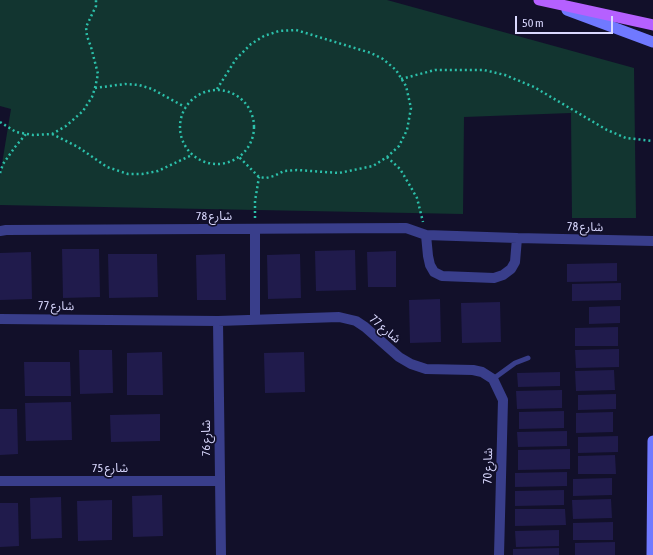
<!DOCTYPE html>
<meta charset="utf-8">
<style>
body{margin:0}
#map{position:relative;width:653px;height:555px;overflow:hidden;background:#12102a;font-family:"Asap Condensed",sans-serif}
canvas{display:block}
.scale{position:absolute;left:515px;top:16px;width:98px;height:18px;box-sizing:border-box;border:2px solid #dad9ff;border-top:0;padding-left:5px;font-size:12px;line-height:14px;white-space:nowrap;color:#dad9ff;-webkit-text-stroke:3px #12102a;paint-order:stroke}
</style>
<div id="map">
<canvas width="653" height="555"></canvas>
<div class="scale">50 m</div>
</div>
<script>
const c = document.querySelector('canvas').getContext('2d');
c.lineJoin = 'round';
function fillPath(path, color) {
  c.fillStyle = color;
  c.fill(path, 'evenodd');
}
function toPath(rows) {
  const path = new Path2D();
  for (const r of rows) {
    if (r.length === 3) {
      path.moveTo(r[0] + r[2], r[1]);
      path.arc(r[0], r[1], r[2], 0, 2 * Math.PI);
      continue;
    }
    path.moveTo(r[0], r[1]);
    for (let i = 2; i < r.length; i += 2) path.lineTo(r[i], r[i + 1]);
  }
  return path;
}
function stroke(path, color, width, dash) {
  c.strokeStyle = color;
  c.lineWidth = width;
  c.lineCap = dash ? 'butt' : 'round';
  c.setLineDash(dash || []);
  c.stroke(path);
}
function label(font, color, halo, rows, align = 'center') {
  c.font = font + ' "Asap Condensed","Noto Sans Arabic",sans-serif';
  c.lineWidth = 3.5;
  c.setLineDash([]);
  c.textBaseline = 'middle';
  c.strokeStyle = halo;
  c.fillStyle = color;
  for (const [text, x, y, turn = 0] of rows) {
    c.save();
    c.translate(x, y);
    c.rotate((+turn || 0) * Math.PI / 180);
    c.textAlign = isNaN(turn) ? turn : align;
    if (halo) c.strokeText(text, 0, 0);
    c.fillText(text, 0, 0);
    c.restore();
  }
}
fillPath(toPath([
 [0,0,387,0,634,68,636,218,572,218,571,113,464,117,463,214,0,205,0,176,11,109,0,106]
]), '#123530');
fillPath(toPath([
 [62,249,99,249,100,297,63,298],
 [355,250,356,290,316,291,315,251],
 [396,251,396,287,368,287,367,252],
 [31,252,32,299,0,300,0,253],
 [108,254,157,254,158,297,109,298],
 [225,254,226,300,197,300,196,255],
 [300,254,301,298,268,299,267,255],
 [617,263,617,281,567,282,567,264],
 [621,283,621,300,572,301,572,284],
 [440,299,441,342,410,343,409,300],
 [500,302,501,342,462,343,461,303],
 [620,306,620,323,589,324,589,307],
 [618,327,618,346,575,346,575,328],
 [619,349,619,367,576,368,575,350],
 [79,350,112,350,113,393,80,394],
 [162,352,163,395,127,395,127,353],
 [304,352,305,392,265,393,264,353],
 [24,362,70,362,71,396,25,396],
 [614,370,615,390,576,391,575,371],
 [560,372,560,386,518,387,517,373],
 [562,390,562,408,517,409,516,391],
 [616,394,616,409,578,410,578,395],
 [71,402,72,440,26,441,25,403],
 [0,409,17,409,18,454,0,455],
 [564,411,564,428,519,429,519,412],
 [613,412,613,432,576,433,576,413],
 [160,414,160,441,111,442,110,415],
 [567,431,567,446,518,447,517,432],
 [618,436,618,452,578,453,578,437],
 [570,449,570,469,518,470,518,450],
 [615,455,616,474,578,474,578,456],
 [567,472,567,486,515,487,515,473],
 [612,478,612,495,573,496,573,479],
 [564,490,564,505,515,506,515,491],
 [162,495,163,536,133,537,132,496],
 [61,497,62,538,31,539,30,498],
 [611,499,612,518,573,519,572,500],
 [112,500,112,540,78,541,77,501],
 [0,503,18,503,19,546,0,547],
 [515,509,565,509,566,525,515,526],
 [613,522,613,540,573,540,573,523],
 [559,530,559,546,516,547,515,531],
 [615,542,615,555,575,555,575,543],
 [559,548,559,555,513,555,513,549]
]), '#201b4c');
stroke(toPath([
 [401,79,435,70,484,70,505,75,534,87,607,130,626,138,653,141],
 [95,88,125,84,139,85,152,89,185,107],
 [217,89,236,59,251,44,264,36,279,31,296,30,371,53,383,59,396,70,406,86,411,108,407,130,399,146,387,157,373,166,339,173,297,170,284,171,274,176,266,178,259,177,239,157],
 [217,127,37],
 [0,122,16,132,33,135,52,134,66,126,83,111,92,97,95,88,98,74,91,47,87,36,86,27,96,6,96,0],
 [52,134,78,147,107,167,128,174,142,174,158,171,192,155],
 [387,157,400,169,409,184,417,198,423,222],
 [0,173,3,164,15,147,26,134],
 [255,218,255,201,259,177]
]), '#2cc0aa', 2.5, [2, 3]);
stroke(toPath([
 [493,379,515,363,528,358]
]), '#393e8b', 5);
stroke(toPath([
 [255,229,255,320],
 [0,231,6,230,406,228,426,235,517,238,653,241],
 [426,235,428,256,430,265,434,272,442,276,494,278,503,275,511,269,515,262,517,238],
 [0,319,218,321,339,317,356,321,365,327,399,357,411,364,426,369,473,370,482,372,493,379,503,400,499,555],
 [218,321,221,555],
 [0,481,219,481]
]), '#393e8b', 10);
stroke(toPath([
 [567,10,653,42],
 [652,555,653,441]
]), '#7079ff', 11);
stroke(toPath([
 [539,0,653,25]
]), '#b560ff', 11);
label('12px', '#dad9ff', '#12102a', [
 ["شارع 78",214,216],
 ["شارع 78",585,227,1],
 ["شارع 77",56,306,1],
 ["شارع 77",385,329,40],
 ["شارع 76",206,438,-90],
 ["شارع 70",488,466,-89],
 ["شارع 75",110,468]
]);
</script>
